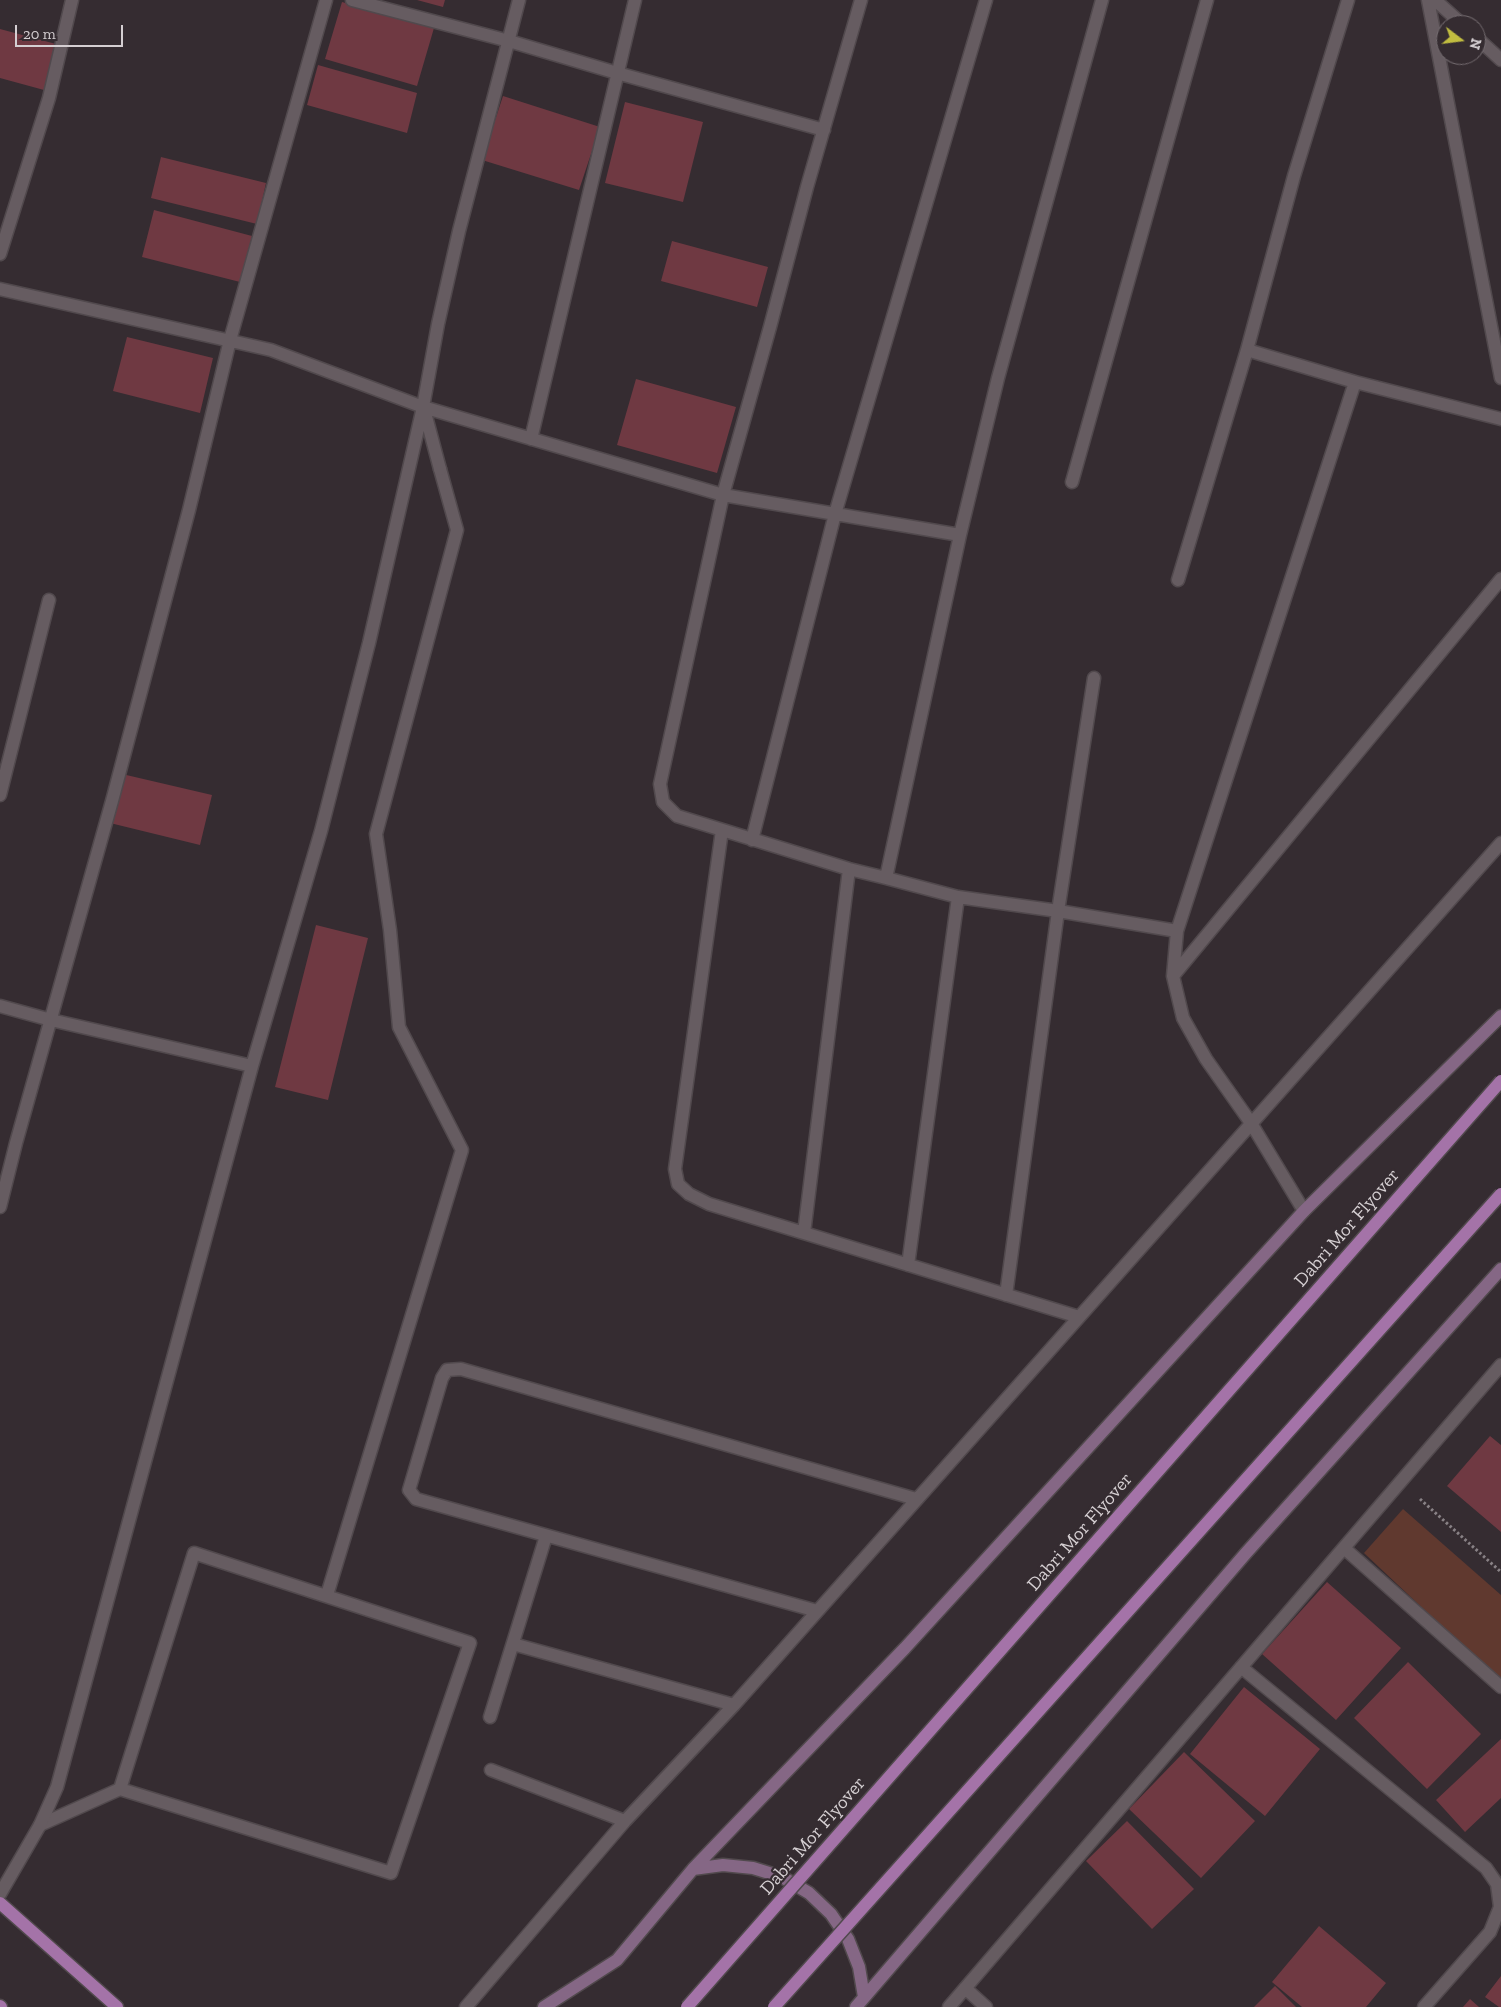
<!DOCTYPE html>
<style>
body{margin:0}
#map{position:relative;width:1501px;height:2007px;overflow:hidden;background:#352c31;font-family:"Zilla Slab",serif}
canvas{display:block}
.north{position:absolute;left:1436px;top:15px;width:50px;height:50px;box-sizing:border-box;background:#352c31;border:1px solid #756d71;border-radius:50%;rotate:105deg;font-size:14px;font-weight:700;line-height:20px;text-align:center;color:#d5cfd2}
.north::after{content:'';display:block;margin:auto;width:18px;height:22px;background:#c1bd40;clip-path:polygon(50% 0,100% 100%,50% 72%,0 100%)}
.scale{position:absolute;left:15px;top:25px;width:108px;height:22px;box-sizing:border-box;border:2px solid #d5cfd2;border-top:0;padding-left:6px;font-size:15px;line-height:18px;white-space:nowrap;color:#d5cfd2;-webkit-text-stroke:4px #352c31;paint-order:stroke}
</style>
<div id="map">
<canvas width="1501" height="2007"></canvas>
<div class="north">N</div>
<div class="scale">20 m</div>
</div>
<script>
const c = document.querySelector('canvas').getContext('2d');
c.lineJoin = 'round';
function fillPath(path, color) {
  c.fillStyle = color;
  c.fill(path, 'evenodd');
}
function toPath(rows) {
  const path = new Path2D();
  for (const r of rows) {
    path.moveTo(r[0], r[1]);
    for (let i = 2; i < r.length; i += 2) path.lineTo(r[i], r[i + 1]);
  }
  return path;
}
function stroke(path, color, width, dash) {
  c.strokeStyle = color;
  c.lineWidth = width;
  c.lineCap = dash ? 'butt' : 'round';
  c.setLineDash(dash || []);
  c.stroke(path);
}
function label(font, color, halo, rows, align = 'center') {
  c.font = font + ' "Zilla Slab",serif';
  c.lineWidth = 4.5;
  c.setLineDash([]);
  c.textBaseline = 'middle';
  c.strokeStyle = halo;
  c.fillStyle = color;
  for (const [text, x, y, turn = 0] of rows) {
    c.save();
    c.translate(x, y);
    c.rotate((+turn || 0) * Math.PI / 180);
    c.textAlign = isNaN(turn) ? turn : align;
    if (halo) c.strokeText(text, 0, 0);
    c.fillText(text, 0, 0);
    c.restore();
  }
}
fillPath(toPath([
 [1403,1509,1501,1595,1501,1682,1364,1553]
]), '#60392f');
fillPath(toPath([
 [417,0,445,0,443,7],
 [342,2,434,28,417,86,325,59],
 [0,29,56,44,44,90,0,78],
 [318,65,417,93,407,133,307,105],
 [503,96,600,127,579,190,482,160],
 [625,102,703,122,683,202,605,183],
 [161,157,266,183,257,224,151,198],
 [154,210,252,236,240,282,142,257],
 [672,241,768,267,757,307,661,281],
 [127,337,213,358,200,413,113,391],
 [636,379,736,407,717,473,617,445],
 [122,774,212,795,200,845,110,823],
 [316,925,368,938,328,1100,275,1087],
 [1490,1436,1501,1445,1501,1532,1447,1486],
 [1327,1582,1401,1648,1336,1720,1262,1654],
 [1408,1662,1481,1734,1427,1789,1354,1718],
 [1244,1687,1320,1749,1265,1816,1190,1754],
 [1501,1739,1501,1798,1465,1832,1436,1800],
 [1184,1752,1255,1821,1201,1878,1129,1809],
 [1127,1821,1194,1889,1152,1929,1086,1861],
 [1319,1926,1386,1983,1366,2007,1302,2007,1272,1982],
 [1501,1976,1501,2007,1499,2007,1485,1997],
 [1275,1986,1296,2007,1254,2007],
 [1470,1999,1479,2007,1463,2007]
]), '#6f3942');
const lane = toPath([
 [327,1595,462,1150,399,1027,390,930,376,834,457,530,440,469],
 [40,1825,120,1789,391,1873,470,1643,194,1553,120,1789]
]);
const street = toPath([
 [352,0,509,41,617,73,824,130],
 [861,0,807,187,770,327,723,495,660,784,663,802,677,816,849,869,886,878,960,535,998,378,1102,0],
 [1428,0,1501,378],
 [1435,0,1463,25],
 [1476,37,1501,60],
 [0,254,49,98,72,0],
 [0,289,271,350,423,407,723,495,960,535],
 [1247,350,1355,382,1501,419],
 [424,409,440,469],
 [531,439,635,0],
 [1072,482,1207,0],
 [1178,580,1247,350,1294,176,1348,0],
 [0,795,49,600],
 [722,830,675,1169,678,1184,689,1194,709,1204,1079,1317],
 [752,840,835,514,986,0],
 [886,878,958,897,1058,911,1177,931],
 [1173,976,1177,931,1355,382],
 [0,1006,51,1020,252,1066],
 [0,1207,16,1143,112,801,189,510,230,340,326,0],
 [1304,1211,1251,1123,1206,1059,1183,1018,1173,976,1501,579],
 [804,1233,849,869],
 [908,1265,958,897],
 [1006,1295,1058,911,1094,678],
 [1344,1548,1501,1687],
 [817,1611,416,1499,409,1490,442,1378,447,1370,461,1369,916,1499],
 [513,1644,734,1705],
 [1241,1667,1486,1868,1497,1884,1500,1907,1490,1932,1424,2007],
 [490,1717,546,1536],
 [491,1770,625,1821],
 [0,1894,40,1825,57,1787,252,1066,321,831,369,643,423,407,438,324,459,231,519,0],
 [965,1988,986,2007],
 [466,2007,625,1821,734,1705,1501,843],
 [949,2007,1501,1365]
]);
const secondary = toPath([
 [693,1869,723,1865,753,1868,782,1877,809,1893,831,1914,848,1939,859,1967,864,1997],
 [544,2007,617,1960,693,1869,905,1648,1304,1211,1501,1016],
 [856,2007,1246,1553,1501,1269]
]);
const primary = toPath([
 [0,1903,117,2007],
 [0,2006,1,2007]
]);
stroke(lane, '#51494d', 15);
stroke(street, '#51494d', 15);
stroke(secondary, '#51494d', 15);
stroke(primary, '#51494d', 15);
stroke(toPath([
 [1420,1499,1501,1572]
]), '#888185', 3, [2.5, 2.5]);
stroke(lane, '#665c61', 12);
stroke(street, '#665c61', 12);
stroke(secondary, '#856785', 12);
stroke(primary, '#a473a8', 12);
const primaryBridge = toPath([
 [687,2007,1501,1081],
 [774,2007,1501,1194]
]);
stroke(primaryBridge, '#51494d', 15, []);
stroke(primaryBridge, '#a473a8', 12);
label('19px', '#d5cfd2', '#352c31', [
 ["Dabri Mor Flyover",1347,1228,-49],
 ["Dabri Mor Flyover",1080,1532,-49],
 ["Dabri Mor Flyover",813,1836,-49]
]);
</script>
